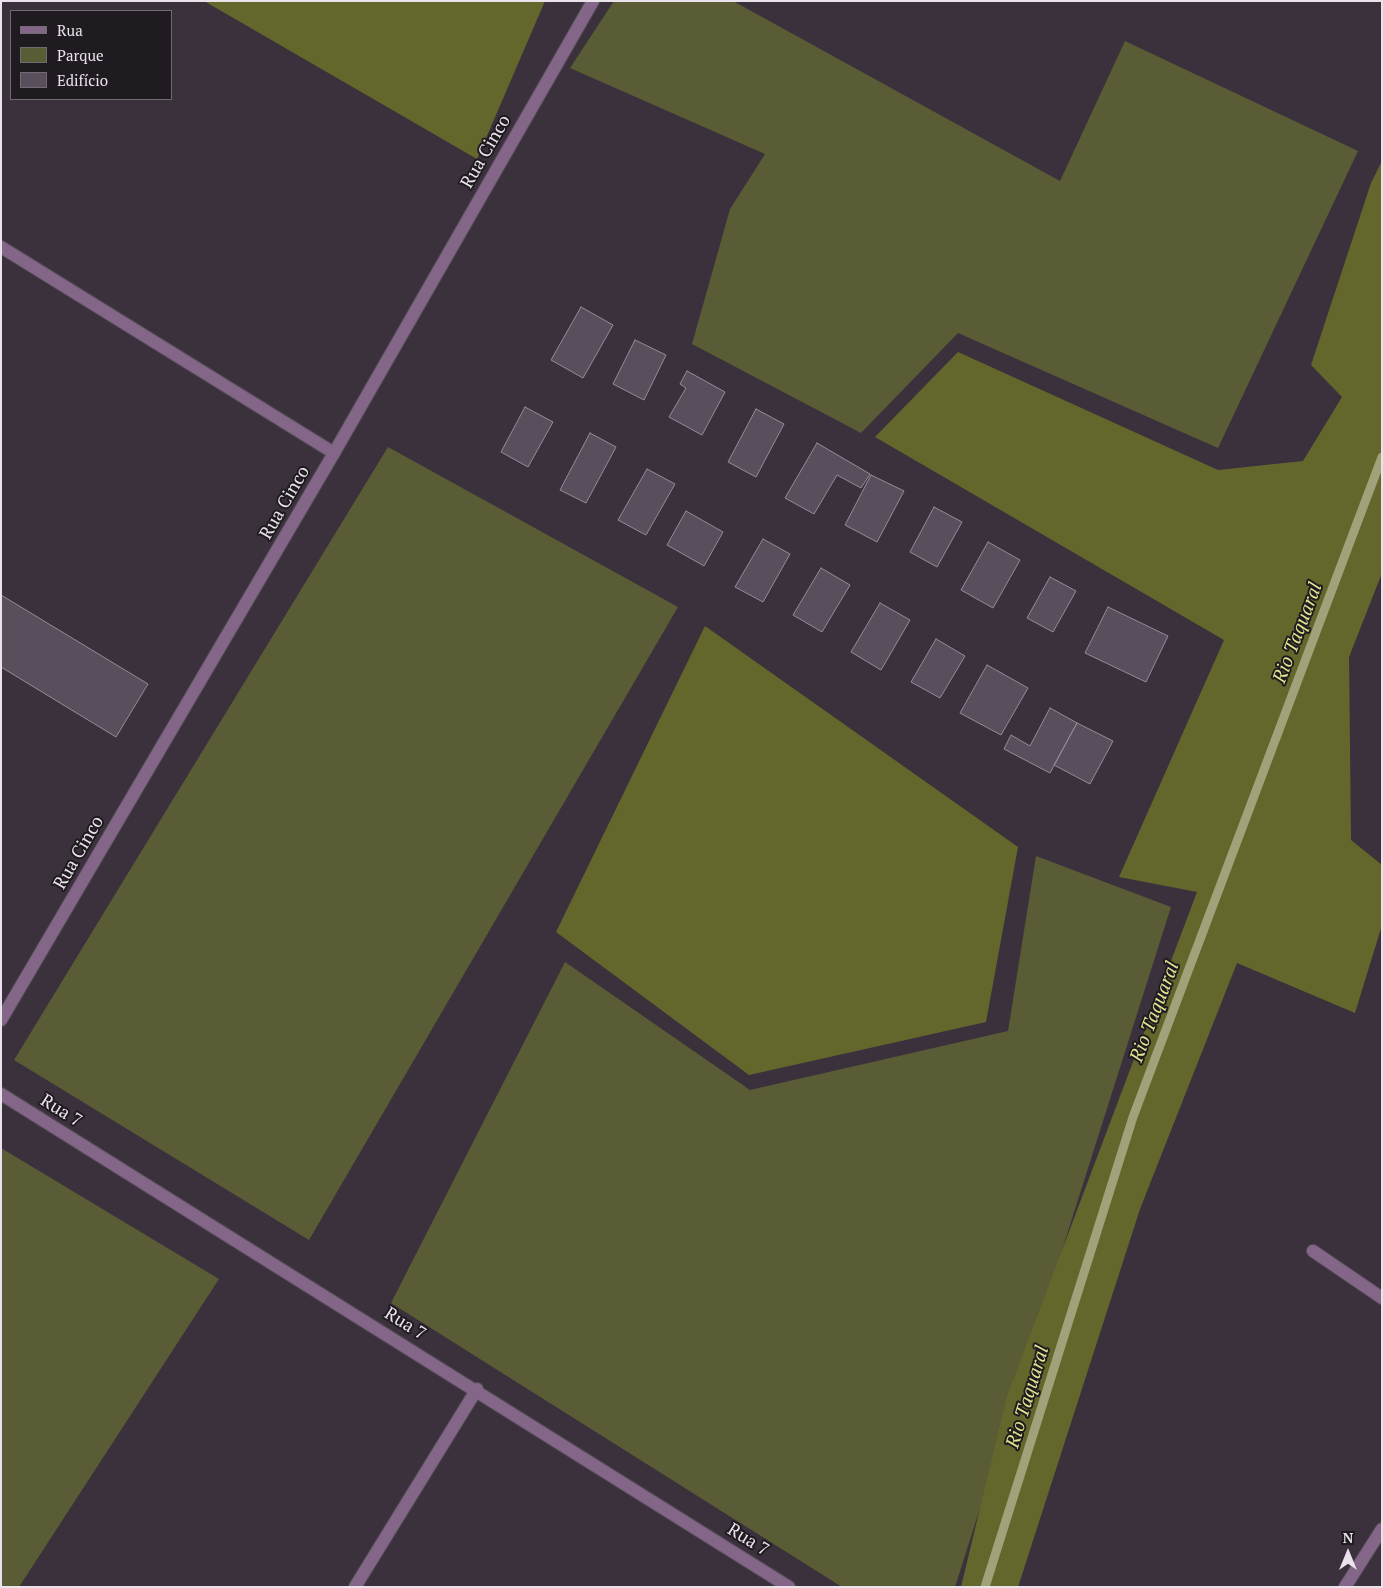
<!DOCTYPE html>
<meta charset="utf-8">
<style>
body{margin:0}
#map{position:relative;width:1383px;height:1588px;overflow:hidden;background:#3b313d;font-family:"PT Serif",serif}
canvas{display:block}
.frame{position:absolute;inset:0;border:2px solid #eae3eb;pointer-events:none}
.legend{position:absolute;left:10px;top:10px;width:162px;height:90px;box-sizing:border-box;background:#1f1b20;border:1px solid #706b71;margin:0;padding:6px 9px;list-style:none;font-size:15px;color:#eae3eb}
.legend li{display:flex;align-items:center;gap:10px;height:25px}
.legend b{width:25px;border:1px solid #706b71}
.north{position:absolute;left:1323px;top:1528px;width:50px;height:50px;-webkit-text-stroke:4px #1f1b20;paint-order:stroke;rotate:0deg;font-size:14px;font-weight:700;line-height:20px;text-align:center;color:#eae3eb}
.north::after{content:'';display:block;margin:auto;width:18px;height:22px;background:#eae3eb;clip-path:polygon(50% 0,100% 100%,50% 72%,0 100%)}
</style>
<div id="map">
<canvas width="1383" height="1588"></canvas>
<div class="frame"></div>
<ul class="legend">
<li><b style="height:6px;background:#846689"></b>Rua</li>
<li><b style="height:14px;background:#595c34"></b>Parque</li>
<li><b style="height:14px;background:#594e5b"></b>Edifício</li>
</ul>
<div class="north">N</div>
</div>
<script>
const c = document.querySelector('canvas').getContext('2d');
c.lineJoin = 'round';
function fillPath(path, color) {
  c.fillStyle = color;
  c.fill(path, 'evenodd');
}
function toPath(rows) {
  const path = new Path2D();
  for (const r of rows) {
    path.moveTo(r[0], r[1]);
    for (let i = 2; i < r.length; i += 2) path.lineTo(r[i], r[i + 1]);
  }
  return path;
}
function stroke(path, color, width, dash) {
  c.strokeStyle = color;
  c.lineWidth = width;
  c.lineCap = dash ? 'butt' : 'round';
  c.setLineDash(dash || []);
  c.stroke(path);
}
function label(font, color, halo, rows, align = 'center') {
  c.font = font + ' "PT Serif",serif';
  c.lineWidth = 4;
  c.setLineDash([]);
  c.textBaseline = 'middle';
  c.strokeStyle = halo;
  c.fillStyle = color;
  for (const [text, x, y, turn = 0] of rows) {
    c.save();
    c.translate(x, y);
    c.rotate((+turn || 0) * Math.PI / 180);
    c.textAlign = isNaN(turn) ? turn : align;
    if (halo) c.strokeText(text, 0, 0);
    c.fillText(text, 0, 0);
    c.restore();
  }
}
fillPath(toPath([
 [614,1,733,1,1060,181,1125,41,1358,151,1218,448,958,333,861,433,692,344,730,209,765,154,570,68],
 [388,447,678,607,309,1240,14,1060],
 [1036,856,1171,907,955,1587,842,1587,391,1303,565,962,750,1090,1008,1031],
 [1,1148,219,1279,19,1587,1,1587]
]), '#595c34');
fillPath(toPath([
 [204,1,545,1,477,159],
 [1382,161,1382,573,1349,657,1351,840,1382,865,1382,925,1355,1013,1237,963,1140,1209,1018,1587,961,1587,1007,1396,1197,892,1119,877,1224,640,875,437,958,352,1218,470,1303,461,1342,397,1311,365,1371,183],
 [705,626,1018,847,986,1022,749,1075,556,932]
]), '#64672b');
stroke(toPath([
 [985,1587,1133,1117,1382,457]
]), '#a0a27a', 9);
const building = toPath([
 [581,307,613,325,583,378,551,360,581,307],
 [635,340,666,355,644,400,613,384,635,340],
 [687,371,725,392,702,435,669,417,686,388,680,384,687,371],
 [525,407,553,422,528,467,501,452,525,407],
 [756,409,784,424,756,477,728,462,756,409],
 [590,433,616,447,586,503,560,490,590,433],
 [817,443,870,474,861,488,837,475,814,514,785,498,817,443],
 [647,469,675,484,646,535,618,520,647,469],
 [871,475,904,491,877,542,845,525,871,475],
 [934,507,962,522,937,567,910,552,934,507],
 [686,511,723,532,704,566,667,545,686,511],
 [763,539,790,554,763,602,735,587,763,539],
 [988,542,1020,560,993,608,961,590,988,542],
 [821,568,850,585,822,632,793,615,821,568],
 [1050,577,1076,591,1053,632,1027,618,1050,577],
 [1,595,148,684,116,737,1,667,1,595],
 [880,603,910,620,881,670,851,652,880,603],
 [1108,607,1168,636,1146,682,1085,653,1108,607],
 [936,639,965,656,940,698,911,682,936,639],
 [987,665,1028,688,1001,735,960,713,987,665],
 [1050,708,1077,723,1050,773,1004,749,1011,735,1030,746,1050,708],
 [1077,723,1113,741,1090,784,1054,765,1077,723]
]);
fillPath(building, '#594e5b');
stroke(building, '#978b99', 1);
const service = toPath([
 [1,247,334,453]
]);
const minor = toPath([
 [1,1020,334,453,593,1],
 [1,1094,789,1587],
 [1313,1251,1382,1298],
 [355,1587,477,1389],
 [1345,1587,1382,1529]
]);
stroke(service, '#574d59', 14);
stroke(minor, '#574d59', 14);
stroke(service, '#846689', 12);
stroke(minor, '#846689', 12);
label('18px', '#eae3eb', '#1f1b20', [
 ["Rua Cinco",486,152,-60],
 ["Rua Cinco",285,503,-60],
 ["Rua Cinco",79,853,-60],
 ["Rua 7",61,1111,32],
 ["Rua 7",405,1324,32],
 ["Rua 7",748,1540,32]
]);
label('italic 19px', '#e1e78e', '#1f1b20', [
 ["Rio Taquaral",1298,633,-69],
 ["Rio Taquaral",1155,1012,-69],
 ["Rio Taquaral",1028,1397,-73]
]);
</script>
